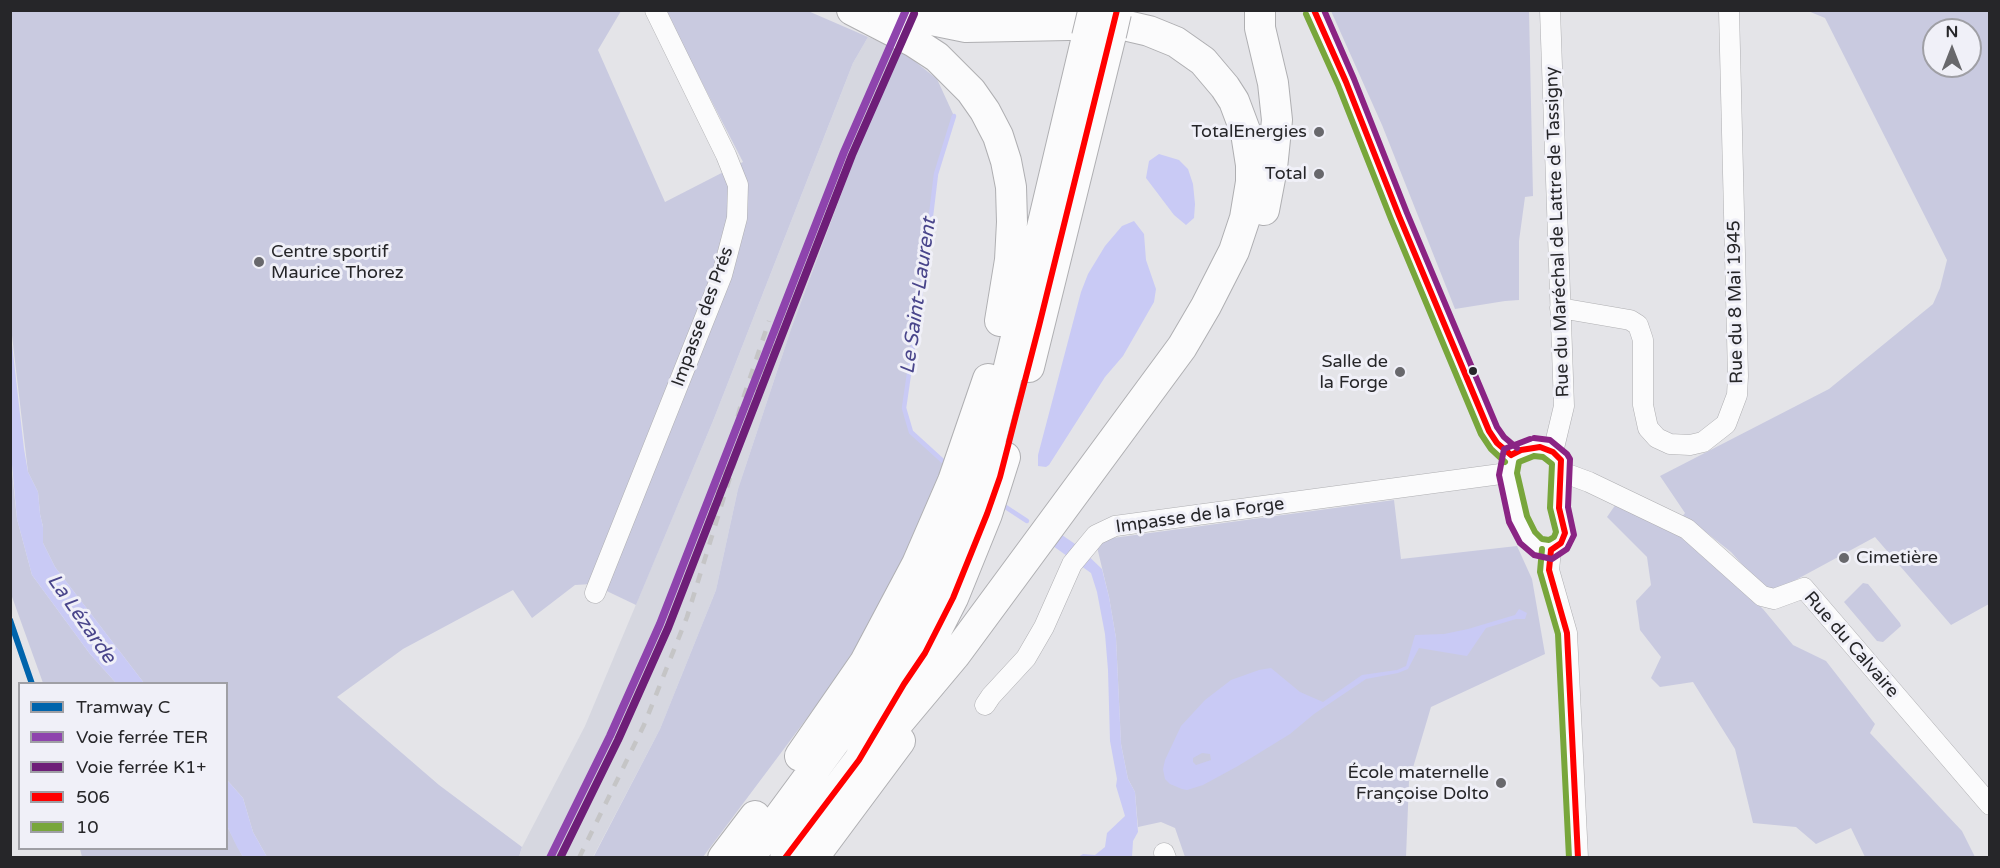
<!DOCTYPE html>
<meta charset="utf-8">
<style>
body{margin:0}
#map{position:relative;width:2000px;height:868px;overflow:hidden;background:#e4e4e8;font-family:"Varela Round",sans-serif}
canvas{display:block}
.frame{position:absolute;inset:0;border:12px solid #262629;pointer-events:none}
.legend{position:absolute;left:18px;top:682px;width:210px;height:168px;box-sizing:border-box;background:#f0f0f8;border:2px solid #9f9fa5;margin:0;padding:8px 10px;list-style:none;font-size:18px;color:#262629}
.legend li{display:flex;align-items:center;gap:12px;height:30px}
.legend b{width:30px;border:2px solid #9f9fa5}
.north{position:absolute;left:1922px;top:18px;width:60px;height:60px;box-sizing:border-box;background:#f0f0f8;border:2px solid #9f9fa5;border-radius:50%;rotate:0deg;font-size:16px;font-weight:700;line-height:24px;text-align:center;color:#262629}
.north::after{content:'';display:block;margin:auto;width:21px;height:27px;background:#68686c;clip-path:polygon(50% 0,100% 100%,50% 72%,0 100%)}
</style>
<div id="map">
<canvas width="2000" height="868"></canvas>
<div class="frame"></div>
<ul class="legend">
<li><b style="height:8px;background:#0064ac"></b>Tramway C</li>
<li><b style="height:8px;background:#8e44ad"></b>Voie ferrée TER</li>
<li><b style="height:8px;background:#6e1e78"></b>Voie ferrée K1+</li>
<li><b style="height:8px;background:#f00"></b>506</li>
<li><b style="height:8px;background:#78a63b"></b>10</li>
</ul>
<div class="north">N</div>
</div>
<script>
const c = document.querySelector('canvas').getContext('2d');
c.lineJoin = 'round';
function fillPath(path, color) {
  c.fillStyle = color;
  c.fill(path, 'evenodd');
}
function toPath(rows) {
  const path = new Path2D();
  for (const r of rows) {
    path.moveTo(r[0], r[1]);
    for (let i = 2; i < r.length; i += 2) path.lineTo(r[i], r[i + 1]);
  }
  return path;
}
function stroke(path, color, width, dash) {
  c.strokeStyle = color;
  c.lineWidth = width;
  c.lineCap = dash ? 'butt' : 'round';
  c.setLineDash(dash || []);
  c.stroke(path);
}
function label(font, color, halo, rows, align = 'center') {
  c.font = font + ' "Varela Round",sans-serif';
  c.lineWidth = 6;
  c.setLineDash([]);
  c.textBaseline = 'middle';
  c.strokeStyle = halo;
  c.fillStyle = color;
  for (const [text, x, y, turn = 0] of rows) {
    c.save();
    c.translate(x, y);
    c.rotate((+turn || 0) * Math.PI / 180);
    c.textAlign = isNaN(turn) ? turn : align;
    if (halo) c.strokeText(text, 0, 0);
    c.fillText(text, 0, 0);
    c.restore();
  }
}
fillPath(toPath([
 [868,37,898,48,881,87,791,329,738,489,716,590,660,729,593,857,519,858,522,847,585,726,713,421,853,63]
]), '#d6d7e0');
fillPath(toPath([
 [10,11,621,11,598,50,665,202,743,162,665,11,808,11,868,37,853,63,713,421,636,605,592,584,575,585,532,618,513,590,403,649,337,697,439,785,522,847,519,857,267,857,253,832,243,798,227,780,226,684,144,683,55,567,43,543,43,527,40,514,38,492,28,472,11,327],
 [1331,11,1529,11,1533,196,1525,197,1519,241,1519,300,1505,301,1455,309,1382,125],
 [1808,11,1989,11,1989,604,1951,625,1875,537,1779,589,1762,587,1731,552,1707,533,1681,518,1685,513,1660,476,1829,389,1933,304,1940,288,1947,260,1825,18],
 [1934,30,1970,30,1970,66,1934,66],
 [898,48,937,79,954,116,936,174,926,257,904,408,911,432,945,463,911,550,870,627,822,698,703,857,593,858,660,729,716,590,738,489,791,329,881,87],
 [10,454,17,519,32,575,90,654,116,683,43,683,11,594],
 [1394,500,1401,559,1517,546,1532,579,1545,654,1431,707,1409,781,1406,857,1185,857,1175,828,1161,822,1138,827,1135,792,1128,779,1121,744,1116,638,1109,597,1097,547,1098,540],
 [1616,504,1690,540,1763,609,1793,645,1826,661,1875,724,1870,733,1962,831,1975,857,1865,857,1851,828,1816,844,1796,827,1753,823,1735,749,1693,682,1660,687,1651,678,1661,657,1640,630,1636,601,1651,585,1647,557,1607,517],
 [1863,583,1868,584,1900,623,1901,626,1883,642,1877,641,1844,602],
 [227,826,243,857,82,857,80,849,226,848]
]), '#c9cae0');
fillPath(toPath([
 [1159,154,1179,160,1188,169,1193,184,1195,204,1194,218,1186,225,1174,215,1146,178,1149,161],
 [1134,221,1144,234,1146,260,1156,289,1154,302,1123,356,1105,377,1049,465,1046,467,1038,466,1038,455,1081,292,1088,274,1105,246,1122,226],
 [10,327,24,449,28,472,38,492,40,514,43,527,43,543,55,567,144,683,116,683,90,654,32,575,17,519,11,454],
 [1062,535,1078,546,1102,569,1109,597,1116,638,1121,744,1128,779,1135,792,1138,832,1133,841,1132,857,1078,857,1083,854,1095,855,1105,847,1107,833,1125,816,1116,786,1117,779,1110,741,1108,670,1105,634,1097,592,1091,573,1053,546],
 [1519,609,1527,613,1525,619,1516,619,1486,628,1467,656,1419,648,1408,669,1398,673,1366,679,1314,714,1290,734,1238,766,1203,785,1187,790,1182,789,1170,784,1165,779,1163,769,1165,760,1181,726,1205,700,1231,680,1259,670,1271,668,1300,692,1323,702,1362,675,1397,670,1406,666,1415,635,1444,634,1468,629,1515,615],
 [1202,753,1210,754,1211,760,1196,765,1193,762,1193,758],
 [227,780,243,798,253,832,267,857,243,857,237,847,227,826]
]), '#c9caf5');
stroke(toPath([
 [945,463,911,432,904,408,926,257,936,174,954,116],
 [1001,504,1027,521]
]), '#c9caf5', 4.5);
const minor = toPath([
 [1314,10,1346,82,1399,216,1489,431,1497,443,1511,455],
 [1550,10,1564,406,1553,452],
 [1560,308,1630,320,1638,325,1643,340,1643,405,1648,428,1657,438,1670,444,1690,445,1703,442,1726,424,1737,395,1738,376,1729,10],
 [1533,447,1546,448,1561,460,1559,508,1565,533,1561,543,1551,550,1538,547,1528,538,1518,519,1508,473,1511,455,1533,447],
 [1562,474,1570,475,1589,482,1687,529,1762,596,1774,599,1804,588,1990,805],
 [1551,550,1549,570,1567,633,1578,858],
 [595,593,722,275,737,218,738,185,726,155,655,10],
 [985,705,991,696,1026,658,1044,627,1072,564,1096,535,1115,526,1508,473],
 [1164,853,1166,858]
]);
const highway = toPath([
 [852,10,914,42,937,57,971,91,985,111,998,136,1006,161,1011,187,1012,222,1010,260,1000,321],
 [1260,10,1260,28,1273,83,1277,120,1272,168,1264,210],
 [1029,367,1111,35],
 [800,756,865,662,917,564,953,481,988,379],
 [859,760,898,723,955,655,1182,347,1206,306,1234,251,1245,218,1251,182,1251,165,1246,133,1234,101,1225,87,1203,61,1176,42,1149,31,1119,24,966,27,917,17,904,10],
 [723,858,755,816],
 [749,858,875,687,905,637,938,570,959,518,979,477,987,454,1004,388,1087,37],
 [785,858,859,760,904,684,925,653,953,598,987,514,1005,457],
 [813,858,900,741]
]);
stroke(minor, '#afafb2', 21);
stroke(highway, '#afafb2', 32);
stroke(minor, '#fbfbfc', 20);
stroke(highway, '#fbfbfc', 30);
stroke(toPath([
 [711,513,740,408,769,321],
 [579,858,644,725,687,617,763,370,811,235]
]), '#c5c5c6', 4.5, [10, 10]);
const highwayBridge = toPath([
 [1111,35,1116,13],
 [1087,37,1093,12]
]);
stroke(highwayBridge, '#afafb2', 32, []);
stroke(highwayBridge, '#fbfbfc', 30);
stroke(toPath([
 [1314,10,1346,82,1399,216,1489,431,1497,443,1511,455],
 [1511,455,1521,450,1540,447,1553,452,1561,460,1559,508,1565,533,1561,543,1551,550],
 [1551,550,1549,570,1567,633,1578,858],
 [785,858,859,760,904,684,925,653,953,598,987,514,1000,477,1039,326,1117,10]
]), '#f00', 6);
stroke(toPath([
 [1306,14,1338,85,1391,219,1481,434,1491,449,1505,462],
 [1534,456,1543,457,1552,464,1550,508,1556,532,1554,537,1549,540,1542,539,1535,532,1527,516,1517,473,1519,462,1534,456],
 [1542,549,1540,572,1558,634,1569,858]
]), '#78a63b', 6);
stroke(toPath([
 [1324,10,1354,79,1407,213,1497,427,1504,437,1517,448],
 [1530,439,1504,449,1499,475,1509,522,1520,543,1534,555,1552,559,1567,549,1574,535,1568,507,1570,459,1567,454,1550,440,1534,438]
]), '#8a2484', 6);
stroke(toPath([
 [550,858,610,736,660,624,844,152,906,10]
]), '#8e44ad', 8);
stroke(toPath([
 [560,858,618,740,668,628,852,155,914,14]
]), '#6e1e78', 8);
stroke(toPath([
 [10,620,32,684]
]), '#0064ac', 6);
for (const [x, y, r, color] of [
 [1319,132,6,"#68686c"],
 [1319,174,6,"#68686c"],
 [259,262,6,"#68686c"],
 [1473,371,5,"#262629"],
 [1400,372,6,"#68686c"],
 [1844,558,6,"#68686c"],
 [1501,783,6,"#68686c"]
]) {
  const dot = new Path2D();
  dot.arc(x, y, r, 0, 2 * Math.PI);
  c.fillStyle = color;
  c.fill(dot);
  stroke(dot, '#f0f0f8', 2);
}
label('18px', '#262629', '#f0f0f8', [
 ["TotalEnergies",1307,132],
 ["Total",1307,174],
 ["Centre sportif",271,252,"left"],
 ["Maurice Thorez",271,273,"left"],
 ["Salle de",1388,362],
 ["la Forge",1388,383],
 ["Cimetière",1856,558,"left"],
 ["École maternelle",1489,773],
 ["Françoise Dolto",1489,794]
], 'right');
label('18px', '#262629', '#f0f0f8', [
 ["Rue du Maréchal de Lattre de Tassigny",1558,232,-92],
 ["Rue du 8 Mai 1945",1736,302,-91],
 ["Impasse des Prés",703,317,-70],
 ["Impasse de la Forge",1200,516,-8],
 ["Rue du Calvaire",1851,645,49]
]);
label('italic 20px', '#49458b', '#f0f0f8', [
 ["Le Saint-Laurent",919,296,-82],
 ["La Lézarde",81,619,55]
]);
</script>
